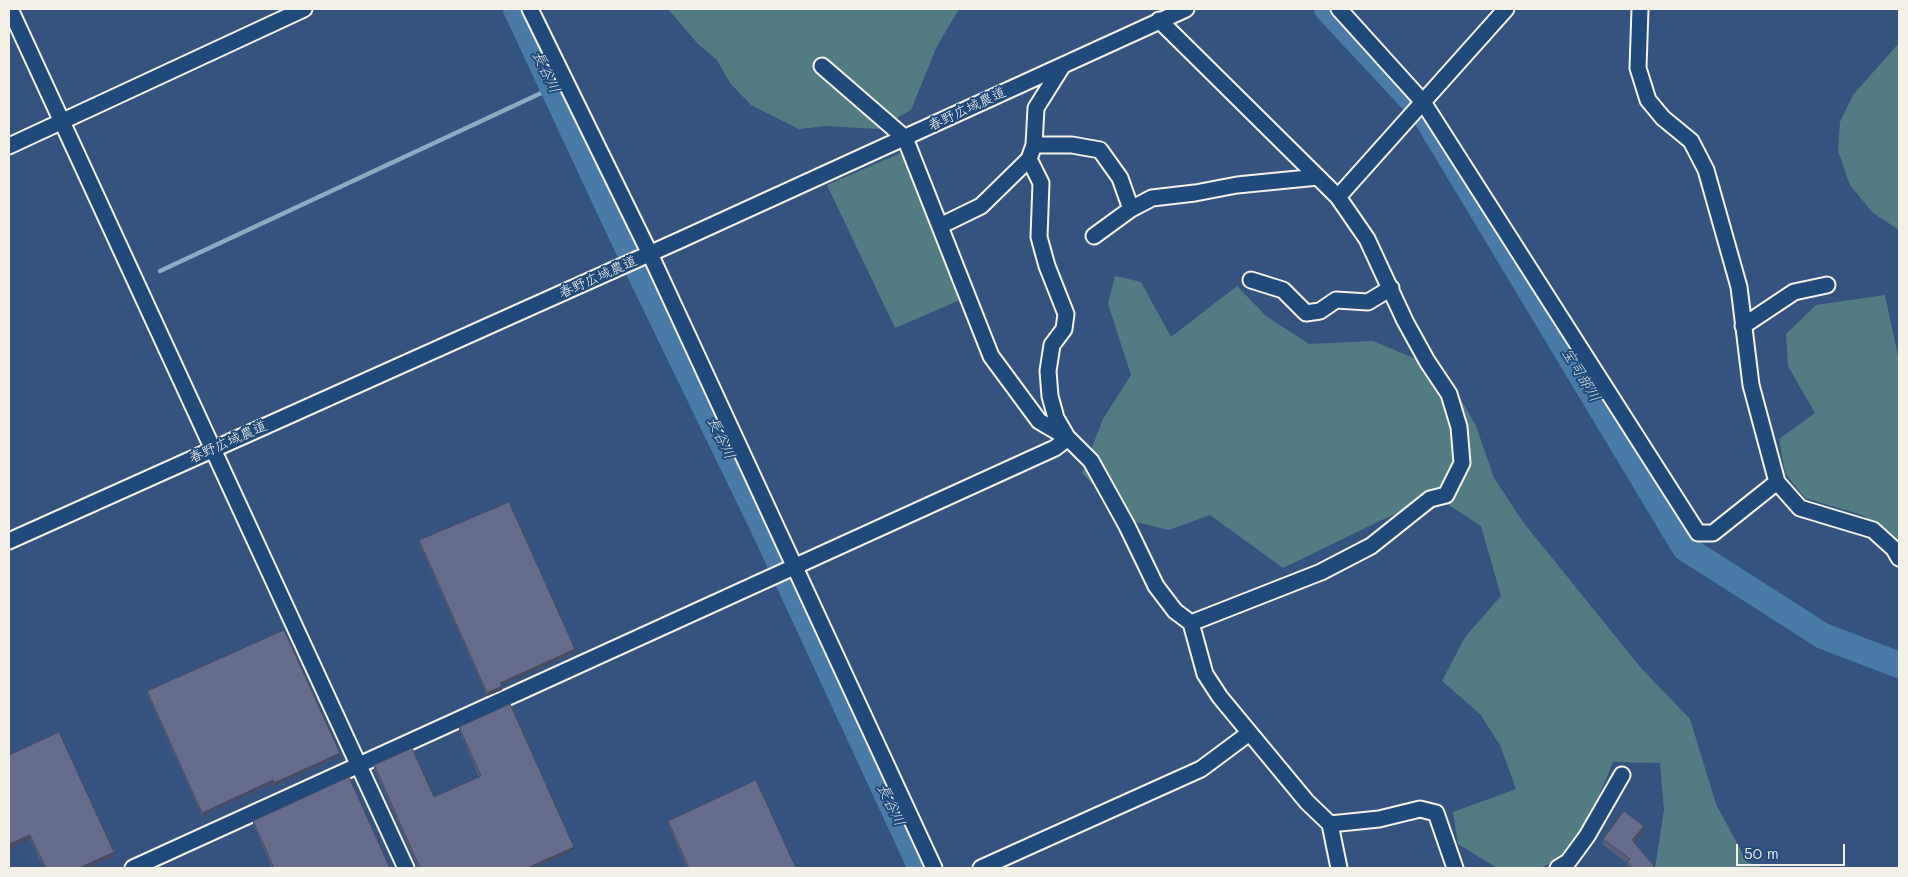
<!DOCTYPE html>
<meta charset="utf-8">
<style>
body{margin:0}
#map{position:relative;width:1908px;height:877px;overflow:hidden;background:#34547f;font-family:Mali,sans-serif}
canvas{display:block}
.frame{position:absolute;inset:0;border:10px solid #f4f1e8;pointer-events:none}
.scale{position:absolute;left:1736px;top:844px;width:109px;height:22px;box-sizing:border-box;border:2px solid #f4f1e8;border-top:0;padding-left:6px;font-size:15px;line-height:18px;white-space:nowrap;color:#f4f1e8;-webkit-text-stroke:4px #1f4a7a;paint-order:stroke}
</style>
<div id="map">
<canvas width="1908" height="877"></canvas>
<div class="frame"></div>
<div class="scale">50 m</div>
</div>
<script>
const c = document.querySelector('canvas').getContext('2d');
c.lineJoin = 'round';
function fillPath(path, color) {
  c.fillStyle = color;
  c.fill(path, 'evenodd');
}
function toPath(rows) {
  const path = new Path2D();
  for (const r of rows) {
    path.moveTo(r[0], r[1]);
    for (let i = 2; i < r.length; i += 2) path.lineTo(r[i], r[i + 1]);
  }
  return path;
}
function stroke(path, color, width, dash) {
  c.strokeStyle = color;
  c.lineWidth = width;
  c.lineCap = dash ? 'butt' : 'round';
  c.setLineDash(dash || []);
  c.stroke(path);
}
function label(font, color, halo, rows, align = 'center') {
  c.font = font + ' Mali,"Klee One",sans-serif';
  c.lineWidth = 4;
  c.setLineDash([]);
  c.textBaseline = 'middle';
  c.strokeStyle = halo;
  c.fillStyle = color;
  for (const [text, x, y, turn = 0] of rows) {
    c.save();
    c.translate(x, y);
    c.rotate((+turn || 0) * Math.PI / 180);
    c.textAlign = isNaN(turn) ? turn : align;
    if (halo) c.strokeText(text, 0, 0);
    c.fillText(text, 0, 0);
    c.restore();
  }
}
fillPath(toPath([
 [668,9,959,9,937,46,911,110,878,129,826,126,799,129,751,105,730,83,717,60,698,44],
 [1899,43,1899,230,1873,213,1850,185,1838,151,1840,122,1853,95],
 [903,152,960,300,895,328,827,185],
 [1115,276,1141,282,1171,337,1237,286,1266,316,1309,344,1373,341,1445,371,1476,426,1494,478,1523,522,1641,668,1690,719,1716,804,1747,862,1765,868,1655,868,1664,810,1660,763,1613,762,1590,817,1568,855,1540,868,1497,868,1458,844,1453,812,1516,789,1500,745,1480,714,1442,681,1465,637,1501,596,1481,526,1441,500,1388,517,1283,568,1210,515,1169,530,1127,520,1082,473,1103,419,1131,375,1108,304],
 [1885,295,1899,361,1899,540,1862,515,1805,498,1785,473,1779,439,1815,413,1788,366,1786,334,1816,305]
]), '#527c84');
stroke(toPath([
 [160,271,552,88]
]), '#8eaac1', 4.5);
stroke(toPath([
 [516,9,623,238,765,531,921,868],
 [1327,9,1423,112,1685,548,1823,636,1899,665]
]), '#4a7ba7', 26);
const minor = toPath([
 [10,9,406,868],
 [530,9,650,254,934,868],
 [1339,9,1423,102,1698,533,1713,533,1777,482],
 [1640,9,1638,68,1648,100,1663,118,1691,141,1706,170,1739,287,1751,385,1777,482,1800,508,1873,530,1894,549,1899,558],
 [1159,20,1338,197,1367,239,1405,321,1427,361,1449,394,1459,427,1462,463,1446,495,1430,499,1371,546,1321,572,1191,623],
 [822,66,905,138,991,356,1039,421,1068,438,1091,461,1127,526,1156,586,1175,611,1191,623,1205,674,1220,697,1307,802,1330,824,1339,868],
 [1034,145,1072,145,1100,150,1120,178,1131,209],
 [9,146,304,9],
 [1029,159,1041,183,1039,237,1047,266,1066,314,1064,329,1052,345,1048,371,1050,396,1056,418,1067,437],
 [1338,197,1506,9],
 [940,226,981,206,1029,159,1034,145,1036,108,1063,65],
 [1094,236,1131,209,1152,198,1195,193,1237,185,1318,177],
 [1251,280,1283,290,1306,313,1320,311,1336,300,1368,302,1391,288],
 [1743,326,1794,292,1827,285],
 [9,541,678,241,1186,9],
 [1330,824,1379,819,1420,809,1436,813,1455,868],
 [133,868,1055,448,1068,438],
 [981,868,1201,769,1248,734],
 [1558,868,1568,862,1587,836,1622,775]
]);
stroke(minor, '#f4f1e8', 19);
stroke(minor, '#1f4a7a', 15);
fillPath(toPath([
 [419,540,575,652,502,685,502,690,487,696,419,543],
 [147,691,340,756,274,786,273,783,202,816,147,694],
 [459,727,574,850,534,868,418,868,374,769,374,765,434,797,479,777,459,730],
 [9,755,114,856,88,868,44,868,30,839,9,849],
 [253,821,390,868,272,868,253,824],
 [668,821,796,868,687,868,668,824],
 [1644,832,1635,843,1654,868,1627,868,1627,863,1603,845,1603,839]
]), '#585e78');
fillPath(toPath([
 [575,649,575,652,500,686,500,683],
 [502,686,502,690,487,696,487,693],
 [340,753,340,756,274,786,274,783],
 [273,780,273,783,202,816,202,813],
 [1644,826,1644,832,1632,847,1632,840],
 [30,835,30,839,9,849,9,844],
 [574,847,574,850,534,868,527,868],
 [114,852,114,856,88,868,79,868]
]), '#474c62');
const building = toPath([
 [509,502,575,649,500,683,502,686,487,693,419,540,509,502],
 [284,630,340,753,274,783,273,780,202,813,147,691,284,630],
 [510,704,574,847,527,868,420,868,374,765,412,748,434,797,481,776,459,727,510,704],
 [59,732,114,852,79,868,46,868,30,835,9,844,9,755,59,732],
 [349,777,390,868,274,868,253,821,349,777],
 [756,780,796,868,689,868,668,821,756,780],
 [1624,811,1644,826,1632,840,1654,866,1651,868,1633,868,1627,862,1630,859,1603,839,1624,811]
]);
fillPath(building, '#666d8c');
stroke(building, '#474c62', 1);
label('14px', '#f4f1e8', '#1f4a7a', [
 ["春野広域農道",967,109,-25],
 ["春野広域農道",598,277,-24],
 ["春野広域農道",228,442,-24]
]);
label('italic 15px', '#dadfde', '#1f4a7a', [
 ["長谷川",546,72,65],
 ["宝司部川",1581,375,59],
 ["長谷川",721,438,65],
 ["長谷川",891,805,65]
]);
</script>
